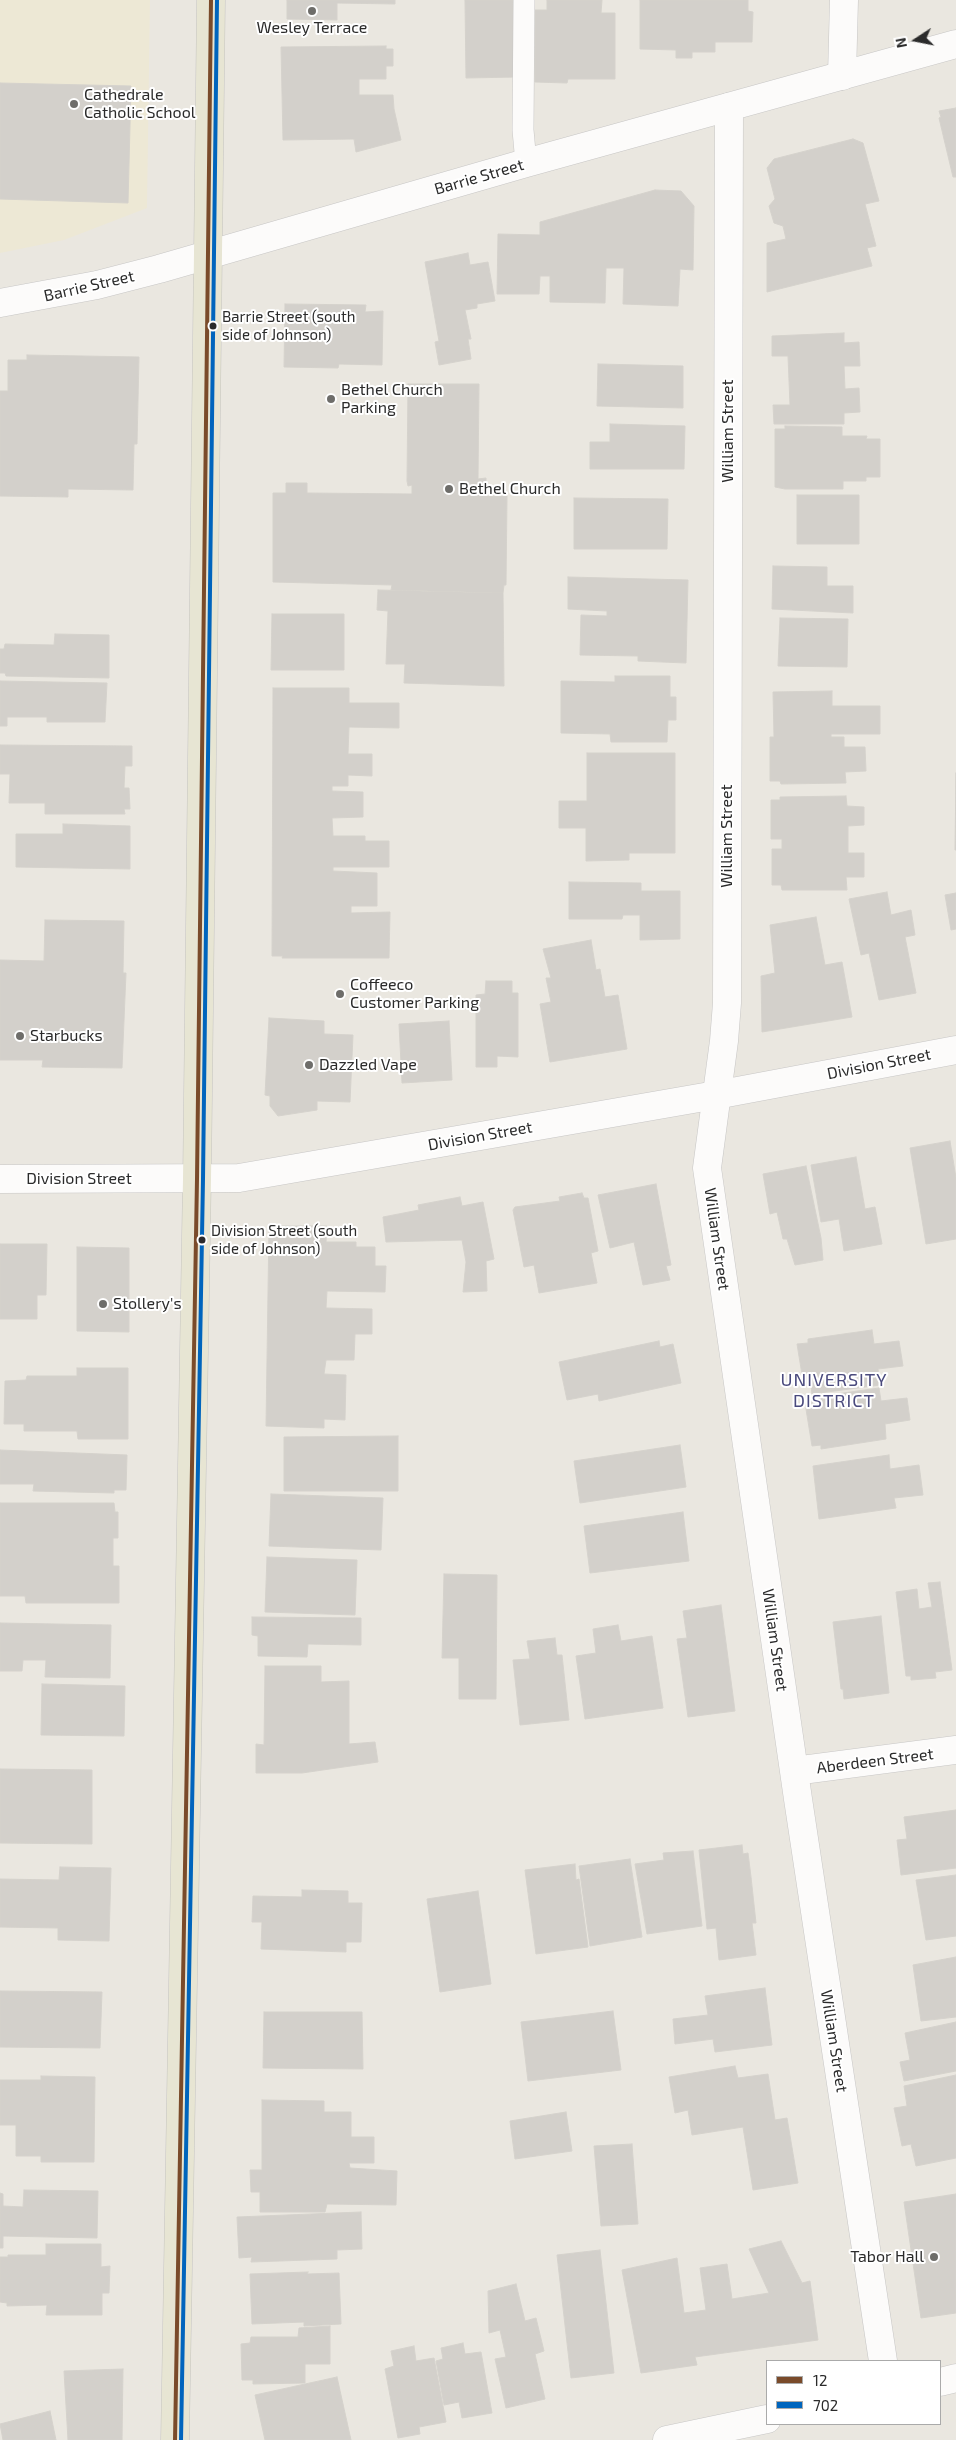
<!DOCTYPE html>
<style>
body{margin:0}
#map{position:relative;width:956px;height:2440px;overflow:hidden;background:#eae7e0;font-family:"Exo 2",sans-serif}
canvas{display:block}
.legend{position:absolute;left:766px;top:2360px;width:175px;height:65px;box-sizing:border-box;background:#fff;border:1px solid #aaa;margin:0;padding:6px 9px;list-style:none;font-size:15px;color:#2b2b2b}
.legend li{display:flex;align-items:center;gap:10px;height:25px}
.legend b{width:25px;border:1px solid #aaa}
.north{position:absolute;left:891px;top:15px;width:50px;height:50px;-webkit-text-stroke:4px #fff;paint-order:stroke;rotate:259deg;font-size:14px;font-weight:700;line-height:20px;text-align:center;color:#2b2b2b}
.north::after{content:'';display:block;margin:auto;width:18px;height:22px;background:#2b2b2b;clip-path:polygon(50% 0,100% 100%,50% 72%,0 100%)}
</style>
<div id="map">
<canvas width="956" height="2440"></canvas>
<ul class="legend">
<li><b style="height:6px;background:#7a4b2a"></b>12</li>
<li><b style="height:6px;background:#0065bd"></b>702</li>
</ul>
<div class="north">N</div>
</div>
<script>
const c = document.querySelector('canvas').getContext('2d');
c.lineJoin = 'round';
function fillPath(path, color) {
  c.fillStyle = color;
  c.fill(path, 'evenodd');
}
function toPath(rows) {
  const path = new Path2D();
  for (const r of rows) {
    path.moveTo(r[0], r[1]);
    for (let i = 2; i < r.length; i += 2) path.lineTo(r[i], r[i + 1]);
  }
  return path;
}
function stroke(path, color, width, dash) {
  c.strokeStyle = color;
  c.lineWidth = width;
  c.lineCap = dash ? 'butt' : 'round';
  c.setLineDash(dash || []);
  c.stroke(path);
}
function label(font, color, halo, rows, align = 'center') {
  c.font = font + ' "Exo 2",sans-serif';
  c.lineWidth = 4;
  c.setLineDash([]);
  c.textBaseline = 'middle';
  c.strokeStyle = halo;
  c.fillStyle = color;
  for (const [text, x, y, turn = 0] of rows) {
    c.save();
    c.translate(x, y);
    c.rotate((+turn || 0) * Math.PI / 180);
    c.textAlign = isNaN(turn) ? turn : align;
    if (halo) c.strokeText(text, 0, 0);
    c.fillText(text, 0, 0);
    c.restore();
  }
}
fillPath(toPath([
 [0,0,150,0,147,208,64,240,0,253]
]), '#ede8d5');
const building = toPath([
 [287,0,395,0,395,4,337,3,337,20,287,19,287,0],
 [465,0,516,0,517,77,466,78,465,0],
 [547,0,602,0,601,13,615,13,615,79,568,79,567,83,535,82,535,10,547,10,547,0],
 [640,0,748,0,748,11,753,12,752,42,715,42,715,52,692,52,692,58,676,58,676,50,640,49,640,0],
 [386,46,386,49,393,49,393,66,386,66,386,79,359,79,359,95,393,95,394,109,401,140,356,152,354,139,283,140,281,47,386,46],
 [0,83,131,86,128,203,0,199,0,83],
 [956,108,956,177,953,177,939,118,941,117,939,111,956,108],
 [853,139,863,143,879,201,865,204,876,246,867,248,872,266,767,292,767,243,786,239,783,226,774,223,769,206,775,199,767,168,774,159,853,139],
 [655,190,681,191,694,206,693,270,680,269,678,306,623,304,624,268,606,268,605,303,550,302,550,276,540,276,539,294,497,294,498,234,540,235,540,222,655,190],
 [468,253,470,265,488,262,495,301,477,304,477,308,465,310,471,339,468,339,471,359,439,365,435,342,439,341,425,262,468,253],
 [285,304,366,305,365,312,383,311,382,365,339,364,338,368,284,367,285,304],
 [844,333,844,343,859,342,860,366,844,366,845,389,859,388,860,412,844,413,844,424,774,424,773,405,790,405,788,356,772,356,772,336,844,333],
 [27,355,139,357,137,444,134,444,133,490,68,489,68,497,0,496,0,391,8,391,8,360,27,360,27,355],
 [598,364,683,366,683,408,597,406,598,364],
 [408,384,479,384,478,479,486,478,486,496,507,496,506,585,504,585,503,593,391,590,392,585,273,582,273,493,286,493,286,483,307,483,307,493,412,494,412,485,408,486,407,481,408,384],
 [610,424,685,426,684,469,590,469,590,442,610,442,610,424],
 [785,426,842,427,842,436,867,436,866,439,880,439,880,477,866,477,866,481,843,481,843,489,785,489,775,487,775,429,785,429,785,426],
 [797,495,859,495,859,544,797,544,797,495],
 [574,498,668,499,667,549,574,549,574,498],
 [773,566,827,567,827,586,853,586,853,613,772,609,773,566],
 [568,577,688,580,686,663,638,661,638,656,580,655,581,615,607,616,607,611,568,609,568,577],
 [378,590,503,593,504,686,404,683,405,664,386,664,388,611,377,610,378,590],
 [272,614,344,614,344,670,271,670,272,614],
 [780,618,848,619,847,667,778,666,780,618],
 [55,634,109,635,109,678,6,676,5,673,0,673,0,649,4,649,5,644,54,645,55,634],
 [615,676,670,676,670,697,676,697,676,720,668,720,667,742,611,742,610,734,561,733,561,681,615,682,615,676],
 [0,681,107,683,105,722,47,722,47,717,7,717,7,726,0,726,0,681],
 [273,688,349,688,349,703,399,703,399,728,349,727,348,754,372,754,372,776,348,775,348,786,332,786,332,791,363,792,363,817,332,818,333,836,365,836,365,841,389,841,389,867,333,867,333,871,377,873,377,906,351,906,351,913,390,912,389,958,282,958,283,956,272,956,273,688],
 [832,691,832,706,880,706,880,734,831,734,831,737,844,737,844,747,865,747,866,771,845,772,846,783,781,784,780,781,770,781,770,737,774,737,773,692,832,691],
 [0,745,132,746,132,766,125,766,124,788,129,788,130,809,124,809,125,814,45,814,45,803,9,803,10,774,0,774,0,745],
 [587,753,675,753,675,853,629,853,629,860,586,861,586,828,559,828,559,801,587,801,587,753],
 [956,773,956,850,955,850,956,773],
 [846,796,847,806,864,807,864,825,848,826,848,853,864,853,864,877,846,877,847,890,782,890,781,885,772,885,772,849,782,849,782,839,771,839,771,800,780,800,780,797,846,796],
 [63,824,130,826,130,869,16,867,16,834,63,834,63,824],
 [569,882,641,883,641,891,680,891,680,939,640,940,640,915,623,915,622,919,569,919,569,882],
 [887,892,891,915,911,910,915,935,905,937,916,993,879,1000,869,953,861,955,849,899,887,892],
 [956,893,956,929,951,930,945,895,956,893],
 [816,917,825,965,842,962,852,1017,762,1032,761,976,775,973,770,925,816,917],
 [45,920,124,921,123,973,126,973,122,1068,42,1067,43,1060,0,1060,0,960,44,961,45,920],
 [591,940,596,970,600,969,605,997,618,995,627,1049,550,1062,540,1004,551,1002,546,978,551,978,543,949,591,940],
 [486,981,512,981,512,993,518,993,518,1057,497,1056,497,1067,476,1067,476,995,485,994,486,981],
 [269,1018,324,1021,324,1034,353,1035,350,1102,317,1101,317,1110,278,1116,270,1106,270,1096,265,1095,269,1018],
 [449,1021,452,1080,402,1083,399,1024,449,1021],
 [950,1141,956,1178,956,1239,926,1244,910,1148,950,1141],
 [856,1157,865,1209,875,1207,882,1244,844,1251,839,1219,821,1222,811,1165,856,1157],
 [806,1166,821,1238,823,1260,795,1265,787,1239,783,1239,777,1212,770,1214,763,1174,806,1166],
 [656,1184,671,1265,666,1266,670,1280,643,1285,634,1242,610,1248,598,1195,656,1184],
 [582,1193,584,1198,588,1198,598,1251,591,1253,597,1283,539,1293,534,1265,524,1267,513,1210,515,1207,560,1201,559,1197,582,1193],
 [460,1197,462,1206,483,1202,494,1259,486,1261,487,1291,463,1292,466,1262,462,1240,386,1242,383,1217,419,1210,418,1205,460,1197],
 [269,1226,327,1226,326,1242,356,1242,356,1247,375,1247,375,1266,386,1266,385,1292,327,1291,326,1308,372,1309,372,1334,355,1334,354,1360,326,1360,324,1374,346,1375,345,1420,324,1419,324,1428,266,1426,269,1226],
 [0,1244,47,1244,46,1295,37,1295,37,1319,0,1319,0,1244],
 [77,1247,129,1248,129,1332,77,1331,77,1247],
 [872,1330,874,1344,899,1341,903,1366,878,1369,880,1385,812,1394,811,1386,804,1387,797,1344,808,1343,808,1339,872,1330],
 [659,1341,660,1347,673,1344,681,1383,599,1401,598,1394,567,1400,559,1362,659,1341],
 [77,1368,128,1368,128,1439,78,1439,77,1431,24,1431,24,1424,4,1424,5,1381,26,1380,27,1376,77,1376,77,1368],
 [879,1388,881,1401,907,1398,910,1420,885,1424,886,1439,821,1449,821,1445,812,1446,805,1403,816,1401,815,1397,879,1388],
 [398,1436,398,1491,284,1491,284,1437,398,1436],
 [680,1445,686,1487,580,1503,574,1461,680,1445],
 [0,1450,127,1455,126,1490,114,1490,114,1493,33,1491,34,1484,0,1484,0,1450],
 [889,1455,890,1469,919,1465,923,1495,894,1498,896,1508,819,1519,813,1466,889,1455],
 [271,1494,383,1498,381,1550,269,1546,271,1494],
 [0,1503,114,1503,115,1512,118,1512,118,1538,113,1538,113,1566,119,1566,119,1603,26,1603,25,1596,0,1596,0,1503],
 [683,1512,689,1561,590,1573,584,1526,683,1512],
 [267,1557,357,1560,355,1615,265,1612,267,1557],
 [444,1574,497,1575,496,1699,459,1699,459,1658,442,1658,444,1574],
 [940,1582,952,1670,935,1672,936,1678,911,1680,911,1676,906,1676,896,1592,917,1589,919,1609,932,1607,928,1583,940,1582],
 [721,1605,735,1711,688,1717,677,1639,687,1638,683,1611,721,1605],
 [881,1616,889,1693,844,1699,843,1689,841,1689,833,1622,881,1616],
 [252,1617,361,1618,361,1645,308,1644,307,1657,258,1656,258,1636,252,1635,252,1617],
 [0,1623,111,1625,110,1678,45,1677,46,1660,23,1660,22,1671,0,1671,0,1623],
 [618,1625,621,1641,652,1636,663,1708,585,1719,576,1656,596,1653,593,1629,618,1625],
 [555,1638,557,1655,562,1655,569,1720,520,1725,513,1660,530,1659,527,1641,555,1638],
 [265,1666,321,1666,321,1682,349,1681,349,1744,375,1742,378,1762,302,1773,256,1773,256,1744,264,1745,265,1666],
 [42,1684,125,1686,124,1736,41,1735,42,1684],
 [0,1769,92,1770,92,1844,0,1843,0,1769],
 [956,1810,956,1868,901,1875,897,1840,907,1839,904,1817,956,1810],
 [742,1845,743,1854,748,1853,751,1877,756,1923,752,1923,756,1955,719,1960,716,1928,707,1929,699,1850,742,1845],
 [693,1851,702,1926,647,1934,635,1864,664,1860,663,1853,693,1851],
 [630,1859,642,1937,590,1946,579,1866,630,1859],
 [575,1864,576,1880,579,1879,588,1947,536,1954,525,1870,575,1864],
 [60,1867,111,1868,109,1941,58,1940,58,1928,0,1927,0,1879,59,1880,60,1867],
 [956,1875,956,1936,926,1940,916,1880,956,1875],
 [302,1890,348,1891,348,1903,362,1903,361,1942,346,1942,346,1952,261,1949,262,1922,252,1922,253,1896,302,1897,302,1890],
 [478,1891,491,1984,440,1992,427,1899,478,1891],
 [956,1957,956,2017,921,2021,913,1965,956,1957],
 [765,1988,772,2045,715,2052,713,2039,675,2044,673,2019,708,2015,705,1996,765,1988],
 [0,1991,102,1992,100,2048,0,2047,0,1991],
 [613,2011,621,2070,528,2081,521,2022,613,2011],
 [264,2012,362,2012,363,2069,263,2068,264,2012],
 [956,2022,956,2071,904,2081,900,2062,910,2060,905,2033,956,2022],
 [735,2066,738,2078,768,2074,775,2120,787,2118,798,2183,753,2190,743,2127,692,2135,688,2110,675,2113,669,2077,735,2066],
 [956,2075,956,2158,916,2166,911,2144,902,2146,894,2108,907,2106,904,2086,956,2075],
 [41,2076,95,2077,94,2162,41,2162,41,2156,16,2156,16,2125,0,2125,0,2080,41,2080,41,2076],
 [262,2100,324,2101,324,2112,351,2112,351,2137,374,2137,374,2163,349,2163,350,2168,397,2171,396,2205,327,2204,325,2212,260,2212,260,2192,251,2192,250,2170,262,2170,262,2100],
 [566,2112,572,2151,515,2159,510,2121,566,2112],
 [632,2144,638,2224,601,2226,594,2146,632,2144],
 [24,2190,98,2191,97,2238,3,2236,3,2248,0,2248,0,2193,3,2194,3,2206,23,2207,24,2190],
 [956,2194,956,2313,921,2318,904,2202,956,2194],
 [361,2212,362,2249,337,2250,337,2259,251,2262,252,2257,239,2258,237,2217,361,2212],
 [781,2241,802,2283,810,2281,818,2340,695,2357,697,2365,641,2373,622,2270,677,2258,684,2313,706,2310,700,2268,727,2264,732,2299,769,2293,749,2249,781,2241],
 [46,2244,101,2244,101,2267,110,2266,109,2293,102,2293,102,2315,46,2315,47,2305,7,2306,7,2303,0,2302,0,2257,8,2257,8,2255,46,2255,46,2244],
 [600,2250,614,2373,571,2378,557,2255,600,2250],
 [308,2272,307,2274,339,2273,341,2324,304,2326,304,2322,252,2324,250,2274,308,2272],
 [516,2284,525,2321,536,2318,544,2351,535,2354,545,2399,506,2408,495,2359,506,2357,500,2330,489,2333,488,2291,516,2284],
 [330,2326,330,2364,305,2364,305,2383,253,2384,253,2380,242,2380,241,2344,250,2343,251,2337,298,2337,299,2328,330,2326],
 [463,2343,465,2354,481,2352,492,2413,462,2418,459,2402,444,2405,436,2361,443,2359,441,2348,463,2343],
 [414,2346,416,2361,434,2358,446,2422,419,2427,420,2434,398,2438,385,2369,394,2366,391,2351,414,2346],
 [123,2369,122,2440,68,2440,64,2371,123,2369],
 [337,2377,351,2440,265,2440,255,2395,337,2377],
 [50,2411,56,2440,3,2440,0,2424,50,2411]
]);
fillPath(building, '#d3d0cb');
stroke(building, '#d5d2cc', 1);
const service = toPath([
 [524,0,523,130,526,163]
]);
const minor = toPath([
 [842,76,844,0],
 [729,107,727,1003,724,1041,707,1168,798,1799,883,2361],
 [794,1771,956,1750]
]);
const tertiary = toPath([
 [0,1179,239,1178,716,1095,956,1050]
]);
const secondary = toPath([
 [0,303,97,285,159,269,526,163,956,44],
 [940,2382,956,2378],
 [667,2440,767,2419]
]);
const primary = toPath([
 [175,2440,197,1179,211,0]
]);
stroke(service, '#c7c6c5', 22);
stroke(minor, '#c7c6c5', 29);
stroke(tertiary, '#c7c6c5', 29);
stroke(secondary, '#c7c6c5', 29);
stroke(primary, '#c5c4c1', 29);
stroke(service, '#fcfbfa', 21);
stroke(minor, '#fcfbfa', 28);
stroke(tertiary, '#fcfbfa', 28);
stroke(secondary, '#fcfbfa', 28);
stroke(primary, '#e7e5d3', 28);
stroke(toPath([
 [175,2440,197,1179,211,0]
]), '#7a4b2a', 4);
stroke(toPath([
 [181,2440,203,1179,217,0]
]), '#0065bd', 4);
for (const [x, y, r, color] of [
 [312,11,5,"#6e6d6a"],
 [74,104,5,"#6e6d6a"],
 [213,326,4.5,"#2b2b2b"],
 [331,399,5,"#6e6d6a"],
 [449,489,5,"#6e6d6a"],
 [340,994,5,"#6e6d6a"],
 [20,1036,5,"#6e6d6a"],
 [309,1065,5,"#6e6d6a"],
 [202,1240,4.5,"#2b2b2b"],
 [103,1304,5,"#6e6d6a"],
 [934,2257,5,"#6e6d6a"]
]) {
  const dot = new Path2D();
  dot.arc(x, y, r, 0, 2 * Math.PI);
  c.fillStyle = color;
  c.fill(dot);
  stroke(dot, '#fff', 2);
}
label('15px', '#2b2b2b', '#fff', [
 ["Barrie Street (south",222,317],
 ["side of Johnson)",222,335],
 ["Division Street (south",211,1231],
 ["side of Johnson)",211,1249]
], 'left');
label('16px', '#2b2b2b', '#fff', [
 ["Wesley Terrace",312,28,"center"],
 ["Cathedrale",84,95],
 ["Catholic School",84,113],
 ["Bethel Church",341,390],
 ["Parking",341,408],
 ["Bethel Church",459,489],
 ["Coffeeco",350,985],
 ["Customer Parking",350,1003],
 ["Starbucks",30,1036],
 ["Dazzled Vape",319,1065],
 ["Stollery's",113,1304],
 ["Tabor Hall",924,2257,"right"]
], 'left');
label('16px', '#2b2b2b', '#fff', [
 ["Barrie Street",479,177,-16],
 ["Barrie Street",89,286,-13],
 ["William Street",728,431,-90],
 ["William Street",727,836,-90],
 ["Division Street",879,1064,-11],
 ["Division Street",480,1136,-10],
 ["Division Street",79,1179],
 ["William Street",717,1239,82],
 ["William Street",775,1640,82],
 ["Aberdeen Street",875,1761,-7],
 ["William Street",834,2041,81]
]);
c.letterSpacing = '1px';
label('18px', '#4a4a7d', '#fff', [
 ["UNIVERSITY",834,1380],
 ["DISTRICT",834,1401]
]);
c.letterSpacing = '0px';
</script>
